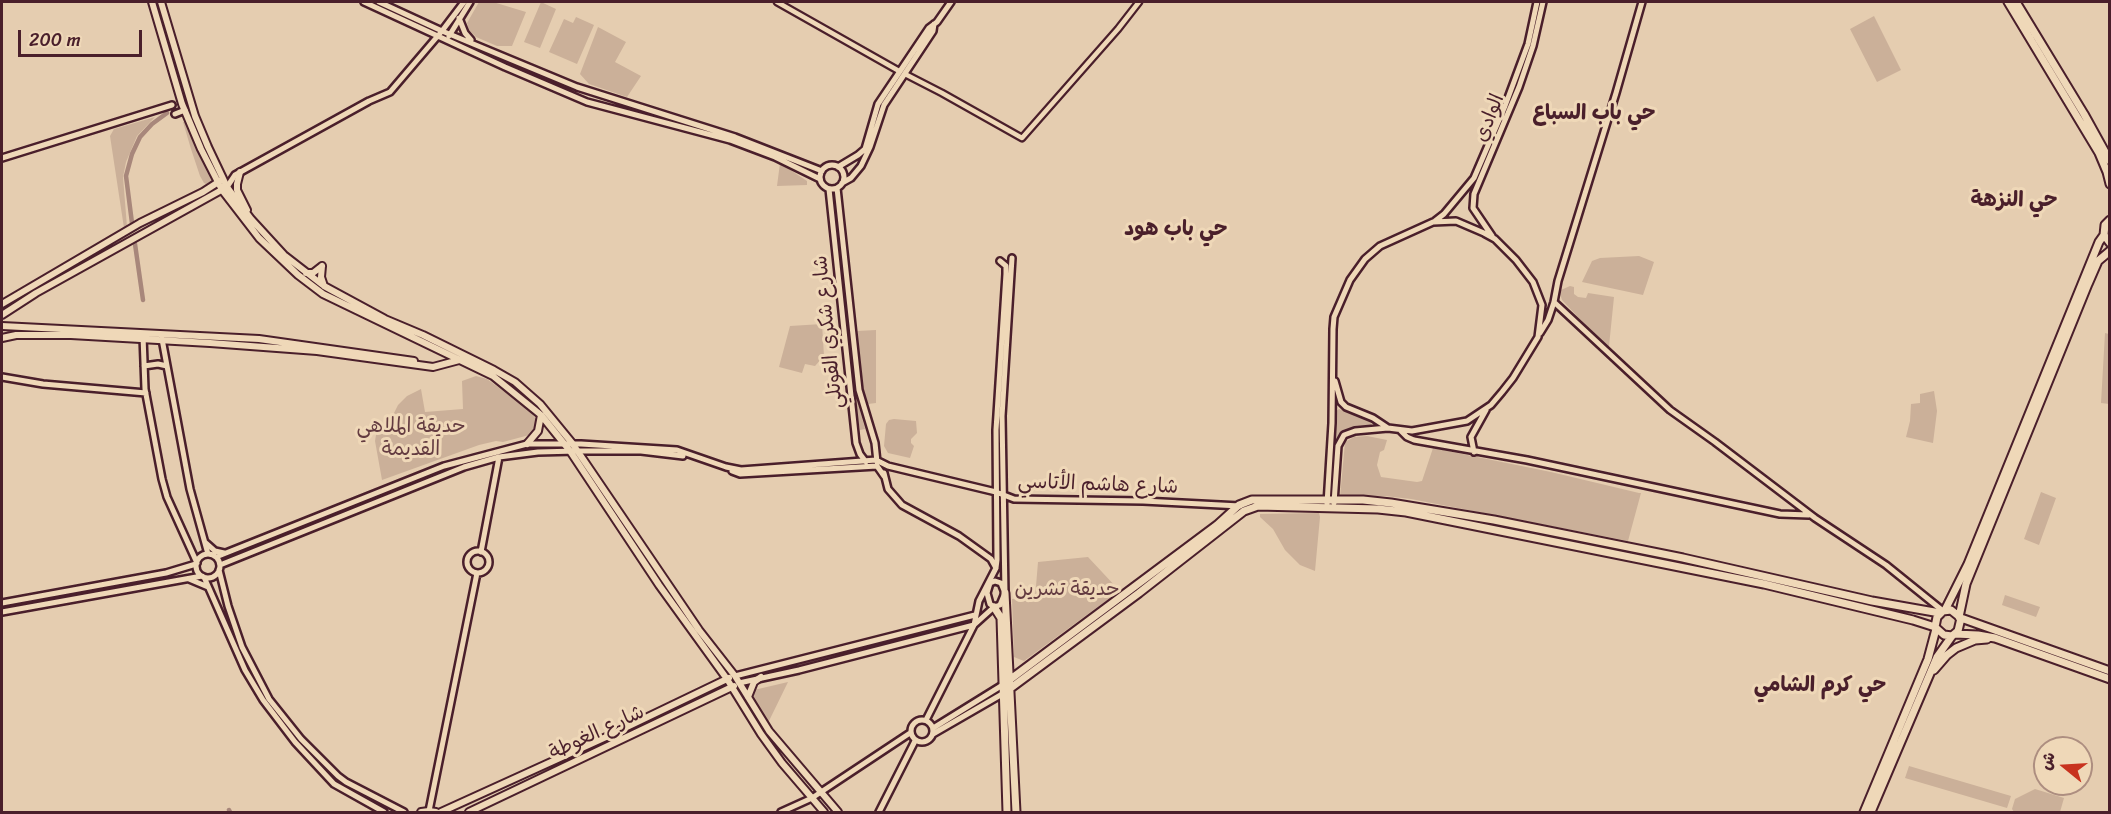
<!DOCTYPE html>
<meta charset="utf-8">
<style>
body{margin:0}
#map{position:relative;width:2111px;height:814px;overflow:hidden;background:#e5cdb0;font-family:Sriracha,"Playpen Sans Arabic",sans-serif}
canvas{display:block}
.frame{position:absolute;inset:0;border:3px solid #4a1f2b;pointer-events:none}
.north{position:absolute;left:2033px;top:736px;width:60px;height:60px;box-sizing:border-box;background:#efd8b8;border:2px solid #ad8e80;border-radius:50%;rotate:288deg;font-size:16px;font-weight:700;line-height:24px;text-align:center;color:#4a1f2b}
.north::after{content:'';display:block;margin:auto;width:21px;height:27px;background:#c8321e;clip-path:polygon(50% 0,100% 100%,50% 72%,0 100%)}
.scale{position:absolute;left:18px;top:30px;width:124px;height:27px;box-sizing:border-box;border:3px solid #4a1f2b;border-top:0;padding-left:8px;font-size:18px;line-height:21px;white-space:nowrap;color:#4a1f2b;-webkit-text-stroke:4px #efd8b8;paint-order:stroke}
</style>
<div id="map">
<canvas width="2111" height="814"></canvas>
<div class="frame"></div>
<div class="north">ش</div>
<div class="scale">200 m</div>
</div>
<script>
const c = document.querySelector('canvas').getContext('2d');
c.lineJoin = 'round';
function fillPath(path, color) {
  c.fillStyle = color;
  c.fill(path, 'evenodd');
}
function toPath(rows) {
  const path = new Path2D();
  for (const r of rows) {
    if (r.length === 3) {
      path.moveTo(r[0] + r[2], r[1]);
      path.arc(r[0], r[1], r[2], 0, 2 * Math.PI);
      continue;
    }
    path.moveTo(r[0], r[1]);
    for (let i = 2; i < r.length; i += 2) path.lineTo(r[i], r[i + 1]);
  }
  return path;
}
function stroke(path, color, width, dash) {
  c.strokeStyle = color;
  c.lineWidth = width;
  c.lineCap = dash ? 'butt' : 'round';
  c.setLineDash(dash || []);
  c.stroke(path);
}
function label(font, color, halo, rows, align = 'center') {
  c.font = font + ' Sriracha,"Playpen Sans Arabic",sans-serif';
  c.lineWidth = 6;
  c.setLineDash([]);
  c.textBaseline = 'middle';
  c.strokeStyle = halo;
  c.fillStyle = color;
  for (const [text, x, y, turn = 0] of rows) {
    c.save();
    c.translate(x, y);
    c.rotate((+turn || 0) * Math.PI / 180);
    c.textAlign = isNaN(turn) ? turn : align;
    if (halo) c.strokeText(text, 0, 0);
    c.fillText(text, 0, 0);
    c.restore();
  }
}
fillPath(toPath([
 [479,2,493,2,526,12,512,46,497,46,476,37,469,30,467,23],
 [541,2,556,9,540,48,524,42],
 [1874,16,1901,70,1877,82,1850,29],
 [576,17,594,25,577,64,549,52,564,19,573,23],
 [598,27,626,42,615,62,641,76,627,97,589,84,580,74],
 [155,117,137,136,126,162,123,177,127,227,124,228,110,136,114,129],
 [187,121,212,181,206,184,204,183,200,176,191,149,183,122],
 [780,163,807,181,807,185,777,186],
 [830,198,834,198,858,403,865,429,860,430,854,397],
 [1639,256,1654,262,1643,295,1582,282,1592,261,1600,258],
 [1570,286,1574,287,1574,294,1578,297,1586,298,1588,293,1614,297,1609,346,1607,347,1602,343,1562,300,1560,294,1561,290],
 [822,324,824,356,815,366,805,364,802,373,779,367,790,326],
 [876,330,876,403,868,404,864,396,857,331],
 [2105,333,2109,334,2109,404,2101,403],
 [476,376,487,379,527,408,536,419,533,434,503,442,496,441,479,445,382,480,375,441,376,435,378,430,392,417,398,405,407,396,421,389,425,412,463,409,462,381],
 [1934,391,1937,411,1933,443,1906,437,1910,421,1911,404,1920,403,1920,394],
 [1339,409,1370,420,1372,426,1368,428,1358,427,1350,429,1343,433,1338,439,1335,454,1335,412],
 [894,419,916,421,917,433,911,439,911,443,914,446,910,458,888,453,884,446,886,424,889,420],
 [1367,436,1387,440,1384,450,1380,452,1377,465,1381,477,1417,482,1422,481,1433,448,1551,472,1639,493,1641,493,1628,541,1411,499,1385,496,1340,497,1345,442,1354,437],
 [2041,492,2056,498,2039,545,2024,539],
 [1319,513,1320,517,1315,571,1300,565,1285,550,1273,529,1260,517,1260,514],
 [1088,557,1117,588,1118,592,1024,661,1014,657,1012,599,1035,598,1038,562],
 [2005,595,2040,607,2036,617,2002,605],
 [788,682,768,723,751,696,754,690],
 [1909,766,2011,796,2007,808,1905,778],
 [2035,789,2064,798,2060,812,2014,812,2012,809,2015,799]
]), '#cbb099');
stroke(toPath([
 [132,223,126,176,132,154,140,137,152,124,167,113],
 [135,244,143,300],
 [229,810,230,812]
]), '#a8877b', 4.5);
const tertiary = toPath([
 [777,2,899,71],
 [905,74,942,93,1022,138,1118,29,1139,2]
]);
const secondary = toPath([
 [364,2,505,67,587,102,730,140,775,157,820,179],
 [379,2,442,31,577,87,735,137,822,171],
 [459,18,465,33,471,40],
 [449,36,470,2],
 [175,114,185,110],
 [2,158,172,105],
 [832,177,12],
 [838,167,858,155,865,149,878,104,929,28,937,22,951,2],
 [842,183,851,178,861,166,870,147,884,105,933,31,934,24],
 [227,187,235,175,369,101,390,92,442,31,464,2],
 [837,188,859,390,875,443,877,462],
 [829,189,856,443,860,454,866,462],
 [1435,221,1444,214,1474,178,1505,106,1528,44,1537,2],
 [1492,236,1473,208,1474,194,1519,87,1533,46,1543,2],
 [1554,302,1670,410,1715,442,1815,518,1886,565,1943,611],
 [1540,333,1548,320,1554,302,1558,281,1616,93,1642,2],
 [143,336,145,389,162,479,167,497,197,563],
 [162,339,190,489,208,554],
 [144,366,158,364,167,366],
 [2,377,43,384,146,393],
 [1335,381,1341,402,1346,407,1373,418,1388,428],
 [1401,431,1407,437,1414,440,1527,460,1780,514,1809,515],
 [1474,452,1471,437,1486,410],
 [732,471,740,474,877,466,884,476],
 [884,473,888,489,902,505,959,536,991,559,996,568],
 [1327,504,1332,423,1333,329,1334,317,1350,280,1365,259,1380,246,1433,222,1456,221,1484,233,1495,239,1516,260,1533,282,1542,305,1538,337,1513,378,1502,392,1491,405,1467,421,1412,431,1388,428,1355,431,1344,435,1338,446,1334,503],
 [206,543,215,551,224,553],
 [478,562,11],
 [481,552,499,457],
 [208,566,12],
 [216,557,444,466,527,444,581,444,677,450,726,467,741,470,876,460,888,466,996,492,1014,499,1143,501,1240,506],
 [220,565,464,467,499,457,538,452,577,451,641,451,683,456],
 [219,570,228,606,242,647,269,699,301,739,338,776,346,782,404,812],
 [204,577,245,670,263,700,295,742,334,784,384,812],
 [189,579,208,587],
 [1005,593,1001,583,995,581,990,583,987,593,990,604,994,607,1000,605,1005,593,1002,416,1012,258],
 [2,603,166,573,196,564],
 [2,612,202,576],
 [735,676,975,615],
 [739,683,799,670,974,625,994,607],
 [922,731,11],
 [926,720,974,625,979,601,996,568,997,560,996,430,1006,274,1006,266,1000,261],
 [933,728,1004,684],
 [933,734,1004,693],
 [429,811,477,573],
 [781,812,812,798,910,733],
 [879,812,915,741]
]);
const primary = toPath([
 [152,2,182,104,201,149,222,190,259,238,298,275,323,294,493,376,541,415,570,451,659,585,727,679,761,734,782,763,824,812],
 [161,2,195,116,208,147,227,187,251,219,284,255,324,286,385,319,423,335,494,370,515,382,540,404,572,443,699,630,735,676,769,731,838,812],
 [240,172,237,184,237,190,247,210],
 [322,266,321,277,324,286],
 [306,273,313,273,322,266],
 [2,304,140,223,203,192,220,181],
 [2,315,36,293,225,188],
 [2,326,259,339,414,361],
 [2,338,16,335,71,335,210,343,317,351,433,367,463,359],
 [527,444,538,431,541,415],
 [748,697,754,682,761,677],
 [421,812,429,811,436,812],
 [441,812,606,737,729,678],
 [469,812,734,686]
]);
const trunk = toPath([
 [2008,2,2099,153,2107,172,2110,184],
 [2016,2,2084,114,2110,161],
 [2104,235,2110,243],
 [1005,593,1016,812],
 [994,607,1001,618,1007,812],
 [1945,610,1968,564,2099,242,2104,235,2105,225,2110,220],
 [1959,617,1966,584,2088,284,2098,261,2110,251],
 [1961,618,2110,671],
 [1955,634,1978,635,1995,638,2110,679],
 [1934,670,1947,655,1956,648,1975,640,1987,639],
 [1004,684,1217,525,1239,505,1252,500,1363,500,1391,503,1494,520,1683,558,1872,601,1940,613],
 [1004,693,1139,593,1244,511,1258,506,1378,509,1406,512,1764,584,1913,620,1935,627,1944,635,1952,636,1958,631,1961,618,1951,610,1943,611,1937,617,1935,627],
 [1864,812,1928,659,1936,629],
 [1871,812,1937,657,1952,636]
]);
stroke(tertiary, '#4a1f2b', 9);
stroke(secondary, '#4a1f2b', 10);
stroke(primary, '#4a1f2b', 10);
stroke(trunk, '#4a1f2b', 11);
stroke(tertiary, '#efd8b8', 4.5);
stroke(secondary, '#efd8b8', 5);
stroke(primary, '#efd8b8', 6);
stroke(trunk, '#efd8b8', 7);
label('20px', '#4a1f2b', '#efd8b8', [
 ["الوادي",1490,118,-68],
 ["شارع شكري القوتلي",829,332,-96],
 ["شارع هاشم الأتاسي",1098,485,2],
 ["شارع الغوطة",597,733,-25]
]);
label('20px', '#643c41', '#efd8b8', [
 ["حديقة الملاهي",411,427],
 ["القديمة",411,450],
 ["حديقة تشرين",1067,590]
]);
label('bold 21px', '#4a1f2b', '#efd8b8', [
 ["حي باب السباع",1594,114],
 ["حي النزهة",2014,201],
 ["حي باب هود",1176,230],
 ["حي كرم الشامي",1820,686]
]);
</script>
